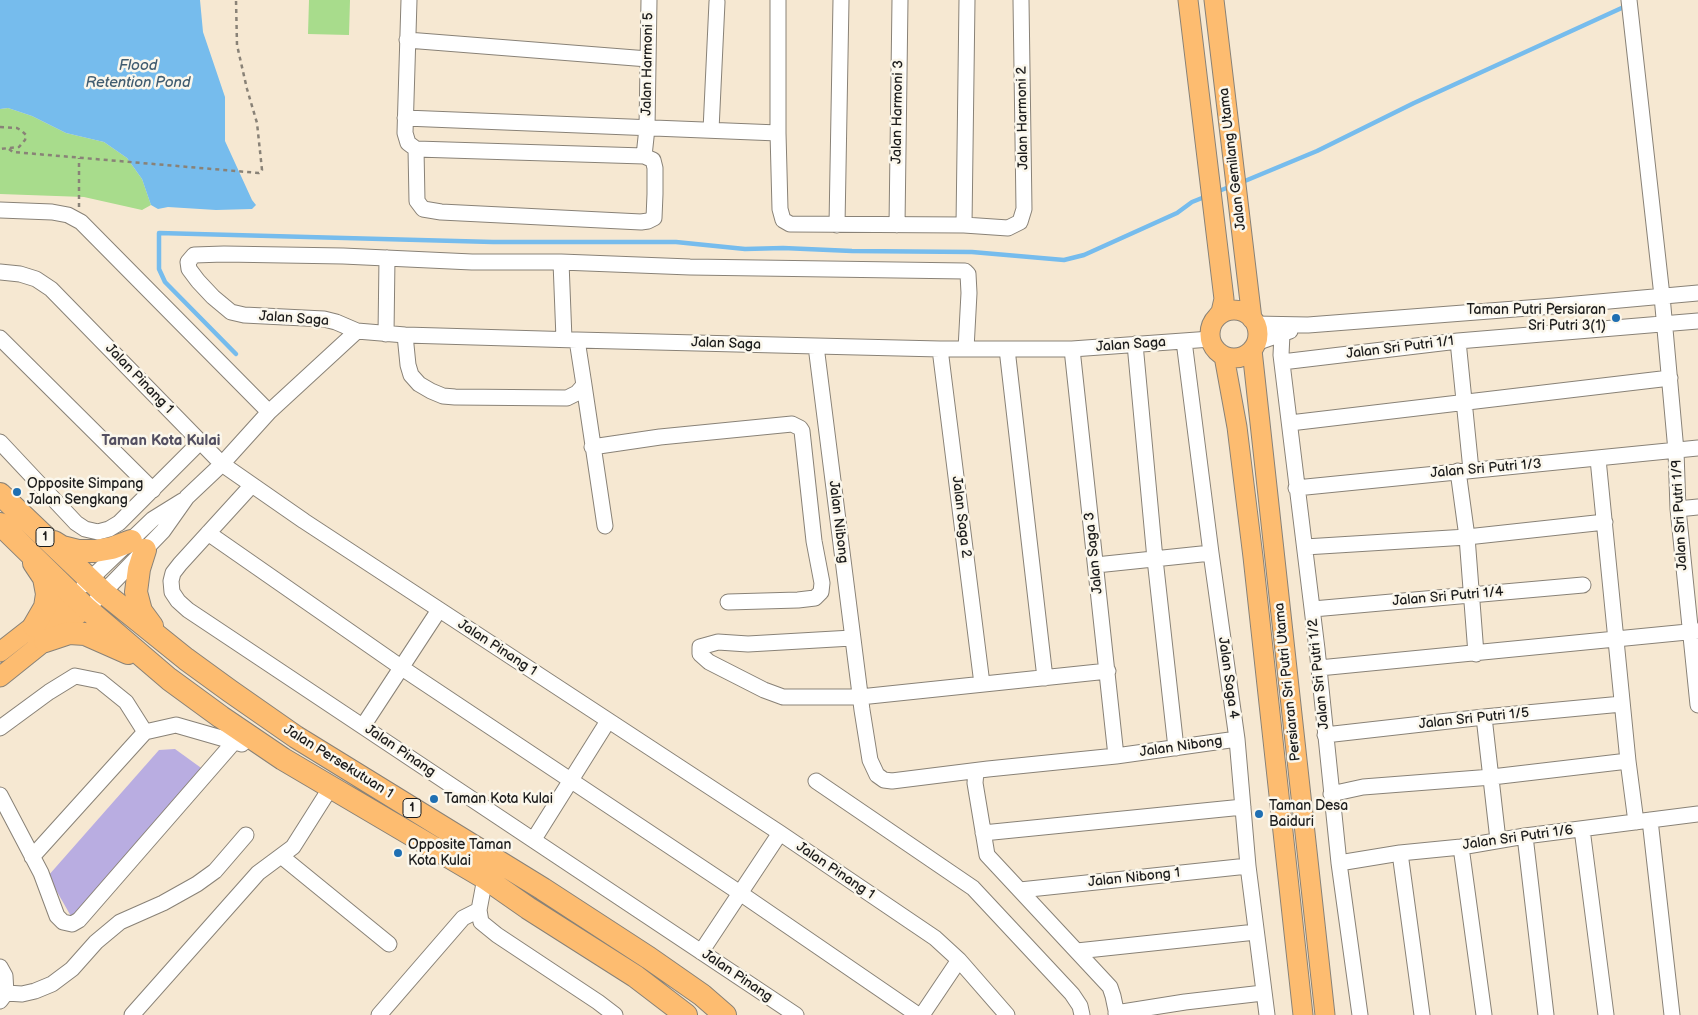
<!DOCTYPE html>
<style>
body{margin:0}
canvas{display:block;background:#f6e8d2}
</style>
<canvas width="1698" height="1015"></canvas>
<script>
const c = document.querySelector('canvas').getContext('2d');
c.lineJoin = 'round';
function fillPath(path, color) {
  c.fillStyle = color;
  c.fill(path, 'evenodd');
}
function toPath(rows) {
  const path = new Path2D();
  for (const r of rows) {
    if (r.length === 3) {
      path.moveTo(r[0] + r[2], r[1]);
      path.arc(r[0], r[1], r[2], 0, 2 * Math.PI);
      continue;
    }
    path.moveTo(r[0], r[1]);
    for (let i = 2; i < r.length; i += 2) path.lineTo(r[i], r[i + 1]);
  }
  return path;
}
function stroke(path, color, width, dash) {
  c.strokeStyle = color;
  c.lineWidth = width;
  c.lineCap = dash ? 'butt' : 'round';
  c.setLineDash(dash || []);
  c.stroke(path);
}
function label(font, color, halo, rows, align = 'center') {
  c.font = font + ' "Balsamiq Sans",sans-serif';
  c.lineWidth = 5;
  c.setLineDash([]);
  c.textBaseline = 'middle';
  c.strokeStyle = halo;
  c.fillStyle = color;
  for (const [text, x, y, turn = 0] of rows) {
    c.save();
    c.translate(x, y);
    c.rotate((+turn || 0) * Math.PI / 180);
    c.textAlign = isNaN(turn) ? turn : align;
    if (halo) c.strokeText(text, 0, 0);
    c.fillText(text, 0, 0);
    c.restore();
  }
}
fillPath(toPath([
 [309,0,350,0,349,35,308,34],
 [8,108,32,116,66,133,104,142,127,158,142,179,151,205,142,210,84,197,0,194,0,109]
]), '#a8dc8c');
fillPath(toPath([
 [0,0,200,0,203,32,225,97,225,141,252,200,256,205,252,209,216,210,168,207,158,209,151,205,142,179,127,158,104,142,66,133,32,116,8,108,0,109]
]), '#76bced');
stroke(toPath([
 [1240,183,1317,151,1414,103,1626,6],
 [1216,192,1232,186],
 [236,354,165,282,159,269,159,233,493,242,676,242,745,249,783,248,852,251,972,252,1064,260,1084,255,1177,213,1192,202,1207,196]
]), '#76bced', 4.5);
fillPath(toPath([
 [175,749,204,770,72,918,48,876,159,750]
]), '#b9ade1');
const minor = toPath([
 [409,0,405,133,408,143,416,149,417,201,423,209,441,212,641,222,648,221,654,218,655,194,655,168,653,160,644,156,647,128,649,0],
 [778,0,778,133,780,209,783,220,790,224,964,225,1008,228,1020,222,1024,209,1021,0],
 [1629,0,1662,296,1676,451,1678,509,1698,705],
 [407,40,648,59],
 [405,118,778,133],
 [711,130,717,2],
 [416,149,644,156],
 [0,210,52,212,68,215,81,222,269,412],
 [837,225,841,0],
 [897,225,900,0],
 [964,225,967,0],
 [561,262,690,267,965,271,968,274,969,293,966,349],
 [0,272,20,274,36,279,51,289,222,464,304,521,780,833,935,938,959,960,1007,1015],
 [1255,324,1308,325,1554,306,1698,293],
 [386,334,387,258],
 [1282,334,1281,355,1317,649,1339,863,1360,1015],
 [405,335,408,365,411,375,419,384,431,391,443,396,455,397,567,398,577,393,584,385,577,340],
 [0,338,153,490],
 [564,339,561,262,472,262,343,256,224,254,194,255,188,262,189,269,198,281,213,297,231,312,244,315,324,319,336,322,357,331,405,335,577,340,816,346,940,349,1072,349,1211,339],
 [1184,341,1211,553,1237,739,1248,866,1267,1015],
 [1458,341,1471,470],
 [1256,343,1290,331],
 [1135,344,1155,559,1176,748],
 [816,346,862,710,870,760,877,775,884,780,892,781,988,769,1116,756,1237,739],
 [940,349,982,684],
 [1007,349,1045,678],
 [1072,349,1116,756],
 [1282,362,1458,341,1698,321],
 [584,385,605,526],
 [1290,423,1670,378],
 [0,442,76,523,85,529,98,532,109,529,119,523,200,442],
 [592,447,660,437,792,424,800,428,802,431,814,541,822,583,821,592,815,598,798,600,728,602],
 [1598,459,1628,761,1636,822],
 [1458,471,1467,537,1476,654],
 [252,485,180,564,173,573,171,581,172,592,178,601,188,610,796,1015],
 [1296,488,1698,448],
 [1678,509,1698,507],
 [208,533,402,668,740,893,918,1015],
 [1305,547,1467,537,1605,522],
 [1096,565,1211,553],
 [84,585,153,519,182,501],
 [97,599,163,531,187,497,222,464,269,412,357,331],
 [1313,609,1583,585],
 [852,638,748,644,718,642,700,647,700,654,709,662,764,690,783,697,860,697,1108,671],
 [1319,668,1698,631],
 [1484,717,1498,840],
 [363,726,439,610],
 [0,728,49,692,75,676,100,681,126,702,145,732],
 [1325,735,1484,717,1622,704],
 [976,772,975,783,987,855,1110,987,1113,996,1117,1015],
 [816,781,973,888,1072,994,1080,1006,1082,1015],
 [1331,794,1363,787,1492,777,1628,761],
 [0,795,41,873,57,916,63,922,72,924,79,920,234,742],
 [1650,820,1672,1015],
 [1582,829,1606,1015],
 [983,833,1243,807],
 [1525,836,1546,1015],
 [534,839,608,721],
 [1461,847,1484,1015],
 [1400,853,1422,1015],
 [281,856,389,944],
 [32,857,145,732,176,725,242,744],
 [1339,863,1400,853,1461,847,1525,836,1698,814],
 [485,878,479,910,481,922,497,935,598,1002,615,1015],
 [1020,890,1248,866],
 [1077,951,1256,932],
 [701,952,780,833],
 [0,967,5,976,6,993,0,1001],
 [6,993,22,994,35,991,52,984,72,969,96,942,120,922,163,903,197,884,215,871,246,835],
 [1116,1013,1185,1002,1263,993],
 [132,1015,258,873,293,847,331,787],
 [379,1015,463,918,479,910],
 [922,1015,959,960]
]);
const major = toPath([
 [1188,0,1224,299,1221,312,1217,317],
 [1214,0,1252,319],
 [1234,334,24],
 [1252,350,1325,1015],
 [1224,356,1237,427,1253,557,1303,1015],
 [0,652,73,595],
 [0,677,86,608]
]);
const highway = toPath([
 [0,494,104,593,186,659,230,691,296,737,543,889,649,958,702,995,725,1015],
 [0,524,86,608,169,679,221,717,283,759,485,878,528,908,635,976,686,1015],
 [54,542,62,547,78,551,95,551,112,548,131,541],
 [145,550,139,569,136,592,141,611,152,626],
 [34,626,45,607,47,594,44,578,34,563],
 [45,641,69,633,85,634,128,653]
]);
stroke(minor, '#898277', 17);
stroke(major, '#898277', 21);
stroke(highway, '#898277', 24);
stroke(toPath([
 [0,127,17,128,22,131,26,135,25,140,19,147,0,149],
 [9,149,13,152,259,173,262,170,257,123,247,89,237,45,236,0],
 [79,207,79,158]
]), '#898277', 2.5, [4, 4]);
stroke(minor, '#fff', 15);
stroke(major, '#fdbc70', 19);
stroke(highway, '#fdbc70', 22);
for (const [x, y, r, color] of [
 [1616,318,5,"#1f6fb2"],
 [17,492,5,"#1f6fb2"],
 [434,799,5,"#1f6fb2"],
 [1259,814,5,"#1f6fb2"],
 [398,853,5,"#1f6fb2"]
]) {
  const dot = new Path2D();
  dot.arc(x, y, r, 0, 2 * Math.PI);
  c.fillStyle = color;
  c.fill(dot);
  stroke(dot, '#fbf7ec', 2);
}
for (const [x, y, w] of [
 [45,537,18],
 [412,808,18]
]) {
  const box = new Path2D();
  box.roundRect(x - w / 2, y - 9.5, w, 19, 4);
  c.fillStyle = '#fbf7ec';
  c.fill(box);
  stroke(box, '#1c1c1c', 1);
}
label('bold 12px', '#1c1c1c', null, [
 ["1",45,537],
 ["1",412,808]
]);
label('14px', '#1c1c1c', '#fbf7ec', [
 ["Jalan Harmoni 5",648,64,-89],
 ["Jalan Harmoni 3",898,112,-89],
 ["Jalan Harmoni 2",1023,118,-91],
 ["Jalan Gemilang Utama",1233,159,-97],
 ["Jalan Saga",294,319,4],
 ["Jalan Saga",726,344,2],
 ["Jalan Saga",1131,345,-4],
 ["Jalan Sri Putri 1/1",1400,348,-7],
 ["Jalan Pinang 1",139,379,46],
 ["Jalan Sri Putri 1/3",1486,469,-5],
 ["Jalan Sri Putri 1/9",1680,515,-93],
 ["Jalan Saga 2",961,517,83],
 ["Jalan Nibong",838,522,83],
 ["Jalan Saga 3",1094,553,-96],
 ["Jalan Sri Putri 1/4",1448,597,-5],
 ["Jalan Pinang 1",497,648,33],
 ["Jalan Sri Putri 1/2",1319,674,-96],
 ["Jalan Saga 4",1228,678,82],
 ["Persiaran Sri Putri Utama",1288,682,-96],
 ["Jalan Sri Putri 1/5",1474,719,-6],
 ["Jalan Nibong",1181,747,-8],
 ["Jalan Pinang",400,751,34],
 ["Jalan Persekutuan 1",338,762,32],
 ["Jalan Sri Putri 1/6",1518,838,-8],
 ["Jalan Pinang 1",835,871,34],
 ["Jalan Nibong 1",1134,878,-6],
 ["Jalan Pinang",737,976,34]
]);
label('14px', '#1c1c1c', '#fbf7ec', [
 ["Taman Putri Persiaran",1606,310,"right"],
 ["Sri Putri 3(1)",1606,326,"right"],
 ["Opposite Simpang",27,484],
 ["Jalan Sengkang",27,500],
 ["Taman Kota Kulai",444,799],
 ["Taman Desa",1269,806],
 ["Baiduri",1269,822],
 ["Opposite Taman",408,845],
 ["Kota Kulai",408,861]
], 'left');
label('italic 15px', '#405c70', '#fbf7ec', [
 ["Flood",138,66],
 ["Retention Pond",138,83]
]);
label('bold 15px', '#534f61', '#fbf7ec', [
 ["Taman Kota Kulai",161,441]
]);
</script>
